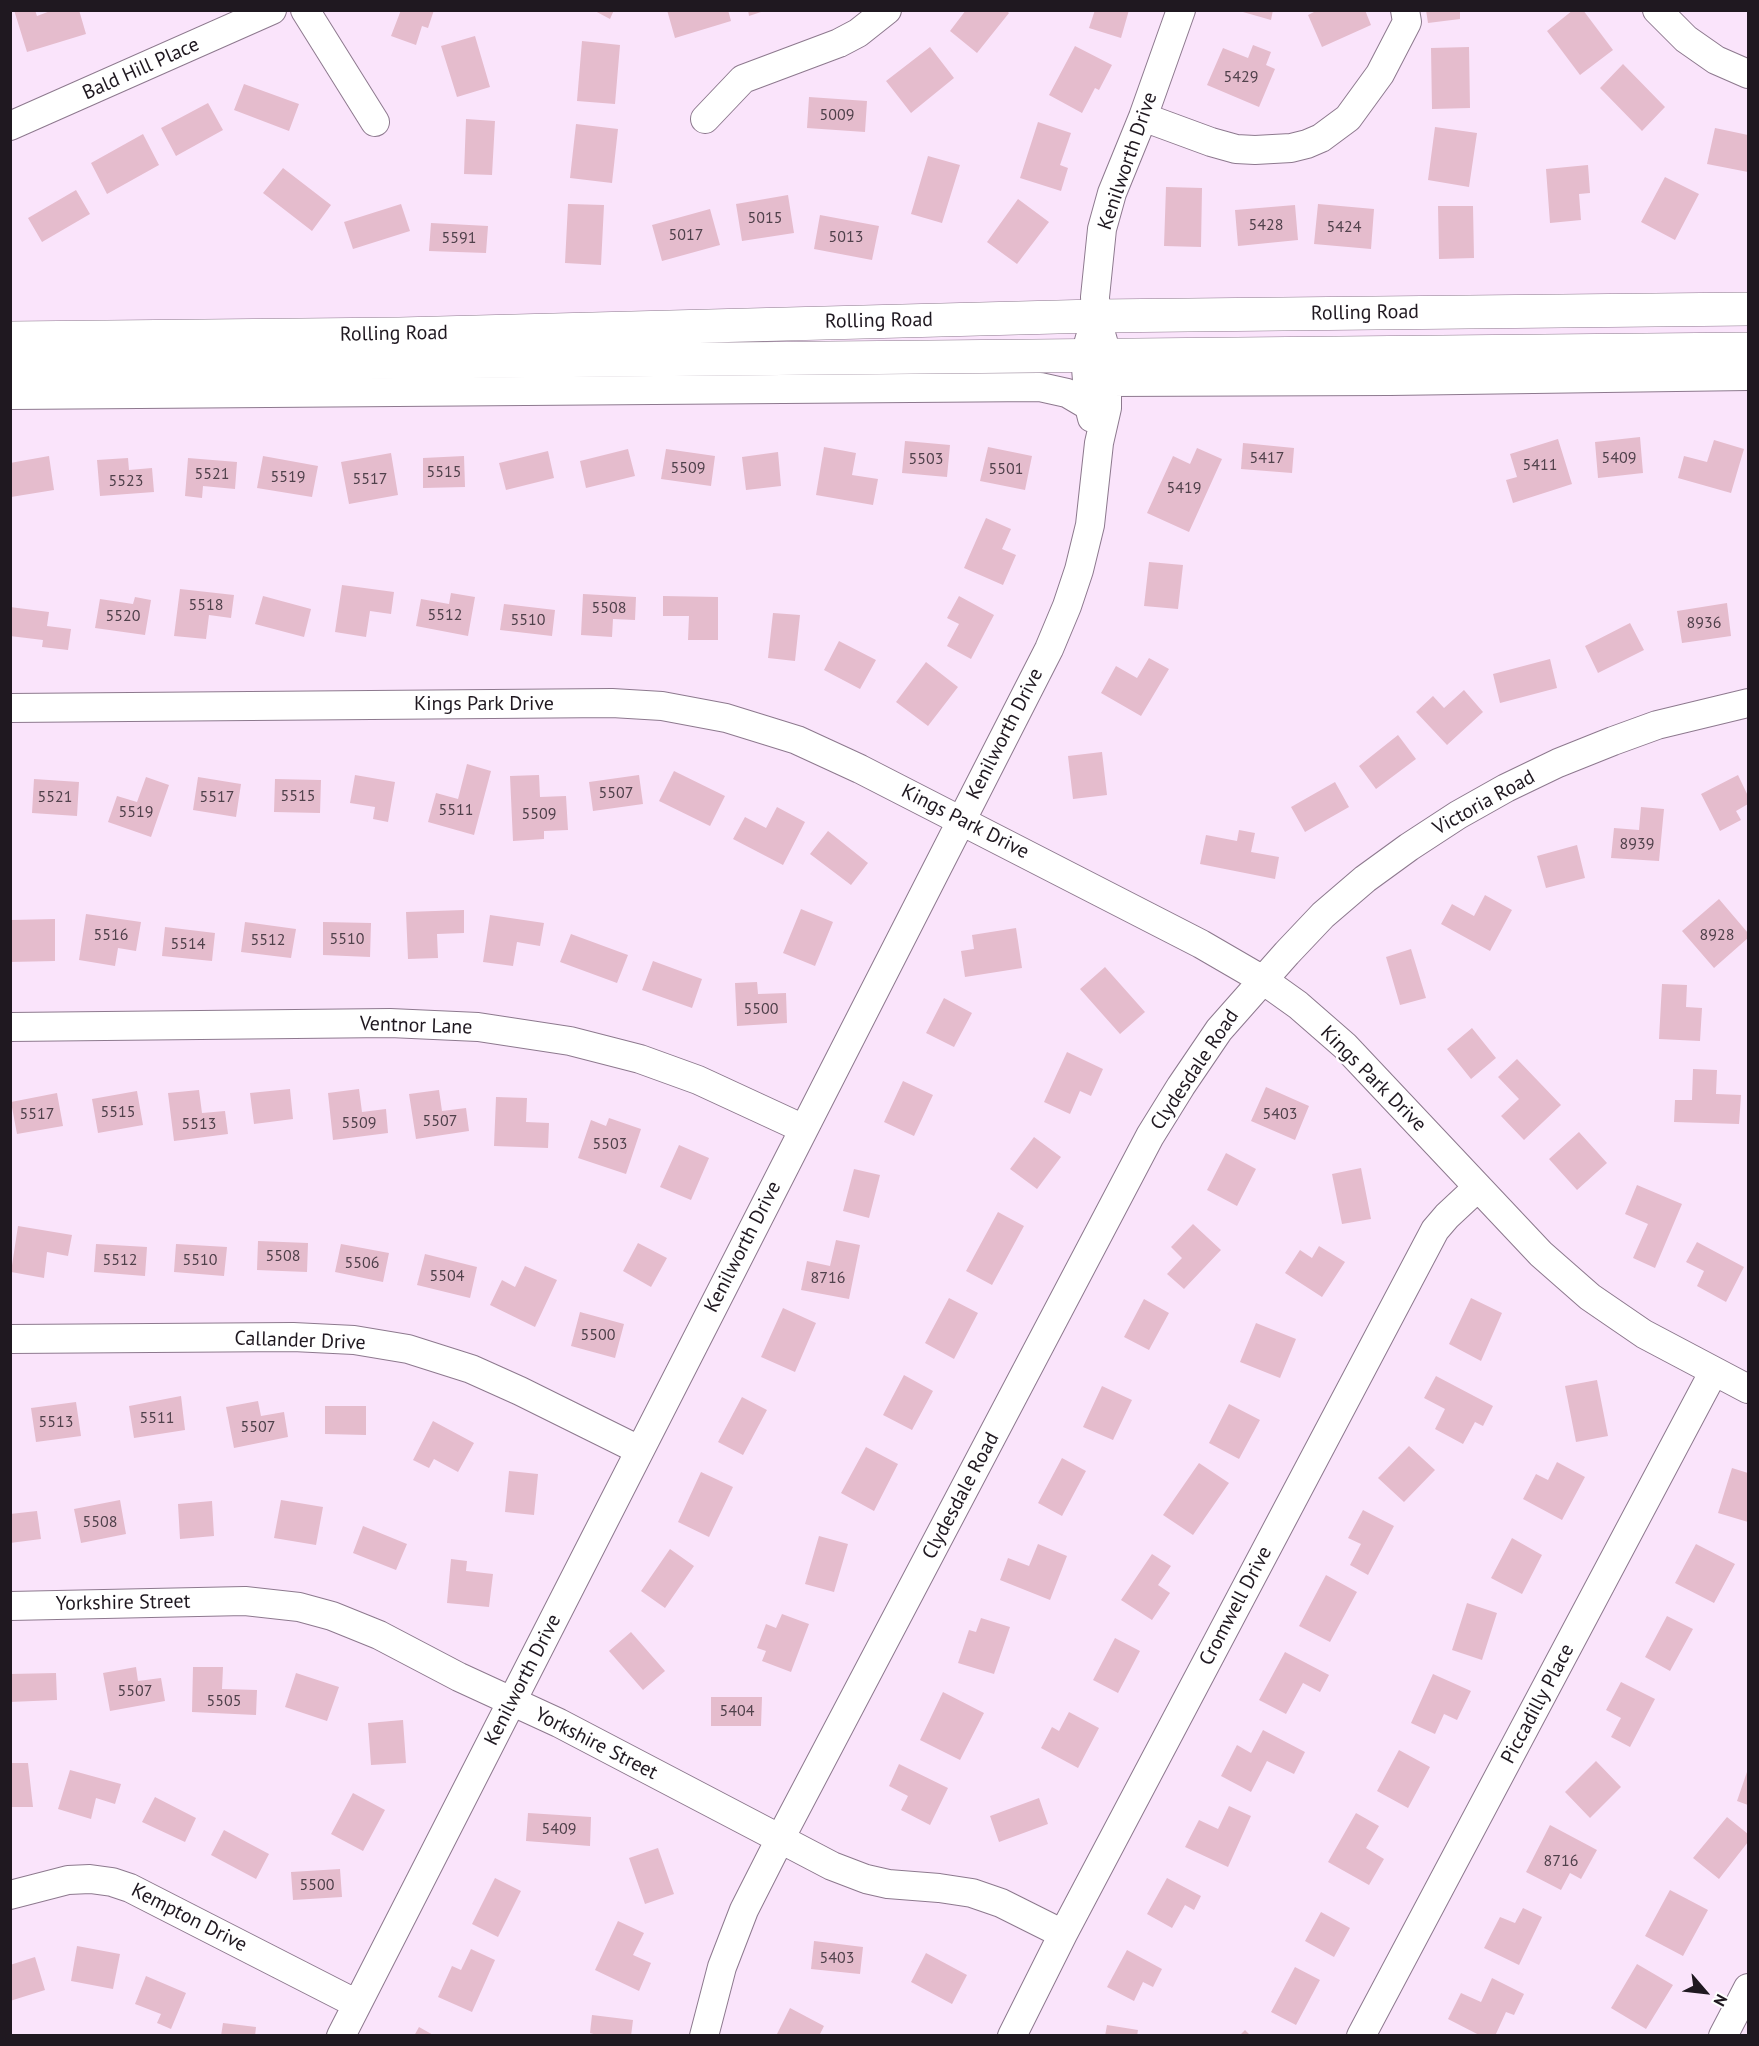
<!DOCTYPE html>
<style>
body{margin:0}
#map{position:relative;width:1759px;height:2046px;overflow:hidden;background:#fae4fb;font-family:"PT Sans",sans-serif}
canvas{display:block}
.frame{position:absolute;inset:0;border:12px solid #1f1820;pointer-events:none}
.north{position:absolute;left:1675px;top:1962px;width:60px;height:60px;-webkit-text-stroke:4px #fff;paint-order:stroke;rotate:118deg;font-size:16px;font-weight:700;line-height:24px;text-align:center;color:#1f1820}
.north::after{content:'';display:block;margin:auto;width:21px;height:27px;background:#1f1820;clip-path:polygon(50% 0,100% 100%,50% 72%,0 100%)}
</style>
<div id="map">
<canvas width="1759" height="2046"></canvas>
<div class="frame"></div>
<div class="north">N</div>
</div>
<script>
const c = document.querySelector('canvas').getContext('2d');
c.lineJoin = 'round';
function fillPath(path, color) {
  c.fillStyle = color;
  c.fill(path, 'evenodd');
}
function toPath(rows) {
  const path = new Path2D();
  for (const r of rows) {
    path.moveTo(r[0], r[1]);
    for (let i = 2; i < r.length; i += 2) path.lineTo(r[i], r[i + 1]);
  }
  return path;
}
function stroke(path, color, width, dash) {
  c.strokeStyle = color;
  c.lineWidth = width;
  c.lineCap = dash ? 'butt' : 'round';
  c.setLineDash(dash || []);
  c.stroke(path);
}
function label(font, color, halo, rows, align = 'center') {
  c.font = font + ' "PT Sans",sans-serif';
  c.lineWidth = 5;
  c.setLineDash([]);
  c.textBaseline = 'middle';
  c.strokeStyle = halo;
  c.fillStyle = color;
  for (const [text, x, y, turn = 0] of rows) {
    c.save();
    c.translate(x, y);
    c.rotate((+turn || 0) * Math.PI / 180);
    c.textAlign = isNaN(turn) ? turn : align;
    if (halo) c.strokeText(text, 0, 0);
    c.fillText(text, 0, 0);
    c.restore();
  }
}
fillPath(toPath([
 [14,10,35,10,37,16,53,10,79,10,86,34,27,52],
 [401,10,434,10,428,28,422,26,416,45,391,36],
 [593,10,614,10,610,19],
 [667,10,728,10,731,21,675,38],
 [748,10,764,10,764,11,749,16],
 [966,10,1006,10,1009,13,977,53,950,31],
 [1095,10,1129,10,1121,38,1089,28],
 [1236,10,1273,10,1271,20],
 [1318,10,1365,10,1371,25,1322,47,1308,15],
 [1426,10,1460,10,1460,19,1428,23],
 [1573,10,1583,10,1613,50,1580,75,1547,31],
 [475,36,490,87,457,97,441,46],
 [582,41,620,45,615,104,577,101],
 [1253,45,1271,52,1266,65,1275,69,1259,107,1207,85,1223,48,1248,58],
 [1075,46,1112,65,1099,90,1095,88,1082,113,1049,95],
 [930,47,954,78,911,113,886,81],
 [1469,47,1470,108,1432,109,1431,48],
 [1623,64,1665,107,1642,131,1600,88],
 [244,84,299,104,289,131,234,110],
 [809,97,867,101,865,132,807,128],
 [208,103,223,130,176,156,161,128],
 [466,119,495,121,492,175,464,174],
 [1038,122,1071,133,1060,165,1068,168,1061,191,1020,178],
 [576,124,618,129,612,183,570,178],
 [1435,127,1477,133,1469,187,1428,180],
 [1715,128,1748,135,1748,172,1707,164],
 [143,134,159,165,107,194,91,163],
 [928,156,960,165,942,223,911,214],
 [1588,165,1590,193,1579,194,1581,220,1550,223,1546,169],
 [283,168,331,205,312,231,263,193],
 [1665,177,1699,194,1675,240,1641,222],
 [1166,187,1202,188,1201,247,1164,246],
 [76,190,90,214,42,242,28,218],
 [788,195,794,233,742,241,736,204],
 [1018,199,1049,222,1017,264,987,242],
 [401,204,410,231,353,249,344,222],
 [568,204,604,205,601,265,565,263],
 [1318,204,1374,209,1371,249,1314,244],
 [1295,205,1298,240,1238,246,1235,210],
 [1438,206,1473,206,1474,258,1439,259],
 [710,209,720,245,662,261,652,225],
 [820,215,879,226,872,260,814,249],
 [431,223,488,226,486,253,429,251],
 [1640,437,1643,473,1598,478,1595,442],
 [1558,439,1572,484,1513,503,1506,480,1517,477,1510,454],
 [1714,440,1744,449,1731,493,1678,478,1684,456,1707,462],
 [905,441,950,445,947,477,902,473],
 [1243,443,1294,448,1292,473,1241,469],
 [824,447,856,453,852,475,878,479,873,505,816,495],
 [988,447,1032,456,1025,490,980,481],
 [1197,448,1222,459,1189,532,1147,513,1173,456,1190,464],
 [628,449,635,476,586,488,580,461],
 [666,449,715,456,711,486,661,479],
 [548,451,554,478,506,490,499,463],
 [778,452,781,486,746,490,742,457],
 [391,453,398,495,349,504,341,462],
 [49,456,54,490,11,497,10,463],
 [263,456,318,466,312,497,257,488],
 [464,456,465,487,423,488,423,458],
 [128,458,129,470,152,468,154,492,100,496,97,460],
 [188,458,237,462,235,489,203,486,202,498,185,496],
 [986,518,1011,529,1002,549,1016,555,1003,585,964,568],
 [1149,562,1183,565,1178,609,1144,606],
 [342,585,394,592,391,614,370,611,366,637,335,632],
 [180,589,234,595,231,618,209,615,206,639,174,636],
 [451,593,475,597,468,636,416,626,421,599,449,604],
 [583,594,636,597,635,620,613,619,612,637,581,635],
 [263,596,311,609,304,637,255,624],
 [663,596,718,597,718,640,688,640,689,616,663,616],
 [959,596,994,615,971,659,947,646,959,624,947,618],
 [135,597,151,600,145,635,95,628,100,599,133,604],
 [1727,603,1731,636,1682,643,1677,611],
 [504,604,555,610,552,636,500,630],
 [10,607,49,612,47,626,71,629,68,650,42,647,43,640,10,636],
 [773,613,800,615,795,661,768,658],
 [1630,623,1644,650,1598,673,1585,646],
 [839,641,876,660,860,689,824,670],
 [1149,658,1169,669,1141,716,1101,693,1116,666,1137,678],
 [1550,659,1557,688,1500,703,1493,674],
 [926,662,958,687,928,726,896,702],
 [1464,690,1483,712,1447,745,1416,712,1433,696,1444,708],
 [1398,735,1416,759,1376,789,1359,766],
 [1102,752,1107,795,1073,799,1068,756],
 [467,764,491,771,474,835,428,822,436,793,458,799],
 [674,771,725,796,710,826,659,801],
 [355,775,395,782,388,822,373,819,375,807,350,803],
 [539,775,540,797,566,796,568,830,544,831,544,839,513,841,510,776],
 [639,775,643,804,593,811,589,782],
 [1738,775,1748,796,1748,804,1736,811,1741,820,1720,831,1701,794],
 [146,777,169,785,151,837,108,822,117,796,137,802],
 [198,777,241,784,236,817,193,810],
 [34,779,79,782,77,816,32,813],
 [275,779,321,780,320,813,274,812],
 [1335,782,1349,807,1305,832,1291,807],
 [777,807,805,822,783,865,733,839,745,817,766,828],
 [1641,807,1664,809,1659,861,1611,858,1614,828,1639,830],
 [1239,830,1255,833,1251,852,1279,857,1275,879,1200,864,1206,835,1237,841],
 [828,831,868,863,851,885,810,854],
 [1577,845,1585,878,1546,888,1537,856],
 [1485,895,1512,910,1490,951,1441,924,1452,904,1474,916],
 [1719,899,1748,933,1748,938,1714,968,1682,931],
 [801,909,833,922,815,966,783,953],
 [464,910,464,933,437,934,438,958,408,959,406,912],
 [86,914,141,922,136,951,118,948,115,966,79,960],
 [490,915,544,923,540,946,517,942,513,966,483,962],
 [55,919,55,961,10,962,10,920],
 [245,922,296,929,291,958,241,952],
 [323,922,371,923,370,957,323,955],
 [165,927,215,933,212,961,162,956],
 [1016,928,1022,968,965,977,961,951,974,949,972,935],
 [571,934,628,955,617,983,560,962],
 [1411,949,1426,998,1400,1005,1386,957],
 [653,961,702,979,692,1008,642,990],
 [1105,967,1145,1012,1120,1034,1080,989],
 [757,982,758,994,786,993,787,1023,737,1026,735,983],
 [1662,984,1687,985,1686,1007,1702,1008,1700,1041,1659,1039],
 [944,998,972,1013,954,1047,926,1033],
 [1472,1028,1496,1058,1471,1079,1447,1049],
 [1067,1052,1103,1069,1091,1096,1080,1091,1070,1114,1044,1102],
 [1517,1059,1561,1105,1524,1140,1501,1116,1519,1099,1498,1077],
 [1693,1069,1717,1070,1716,1094,1741,1095,1739,1124,1674,1122,1675,1100,1692,1100],
 [903,1081,933,1095,914,1136,884,1122],
 [1266,1087,1309,1106,1295,1140,1251,1121],
 [290,1089,293,1119,254,1124,250,1093],
 [359,1089,362,1112,386,1109,388,1133,333,1140,328,1093],
 [199,1090,202,1113,225,1111,228,1134,174,1141,168,1093],
 [439,1090,442,1111,466,1108,469,1131,416,1139,409,1094],
 [137,1091,143,1125,98,1133,92,1099],
 [57,1093,63,1126,17,1134,11,1102],
 [496,1097,527,1098,526,1122,549,1123,548,1148,494,1146],
 [609,1118,641,1129,626,1174,578,1158,591,1120,606,1126],
 [1579,1132,1607,1163,1577,1190,1549,1159],
 [1034,1137,1061,1157,1037,1189,1010,1169],
 [679,1145,709,1158,691,1200,660,1187],
 [1226,1153,1256,1169,1237,1206,1207,1190],
 [1361,1168,1371,1219,1342,1224,1332,1174],
 [854,1169,880,1175,869,1218,843,1211],
 [1637,1185,1682,1204,1655,1268,1633,1258,1648,1224,1625,1214],
 [998,1212,1024,1226,992,1285,966,1271],
 [1193,1224,1221,1250,1184,1289,1167,1274,1182,1258,1171,1247],
 [18,1226,72,1235,68,1256,47,1252,44,1278,11,1272],
 [836,1240,860,1245,849,1299,801,1290,807,1261,830,1266],
 [258,1241,308,1243,307,1272,257,1270],
 [1697,1242,1744,1267,1726,1302,1697,1286,1704,1271,1686,1262],
 [638,1243,667,1258,651,1287,623,1271],
 [96,1244,147,1247,145,1276,94,1272],
 [176,1244,227,1247,224,1276,174,1272],
 [341,1244,389,1253,383,1282,335,1272],
 [1319,1246,1345,1262,1322,1297,1285,1273,1300,1250,1312,1258],
 [425,1254,477,1267,470,1298,417,1285],
 [525,1266,557,1280,535,1327,490,1305,502,1280,515,1287],
 [949,1298,978,1313,954,1359,925,1343],
 [1471,1298,1502,1313,1481,1361,1449,1344],
 [1144,1299,1169,1313,1149,1350,1124,1337],
 [783,1308,816,1323,795,1372,761,1357],
 [580,1312,624,1324,615,1358,571,1346],
 [1256,1323,1296,1339,1280,1378,1240,1362],
 [904,1375,933,1391,912,1430,883,1415],
 [1436,1376,1493,1406,1483,1426,1475,1422,1463,1444,1435,1429,1445,1409,1424,1398],
 [1597,1380,1608,1436,1576,1442,1565,1386],
 [1102,1386,1132,1400,1113,1440,1083,1427],
 [181,1396,185,1430,134,1438,129,1406],
 [742,1397,767,1410,743,1455,718,1442],
 [258,1401,261,1416,284,1412,288,1437,234,1448,226,1407],
 [76,1402,81,1436,36,1442,31,1408],
 [1229,1404,1260,1420,1239,1459,1209,1443],
 [325,1406,366,1406,366,1435,325,1434],
 [433,1421,474,1443,458,1472,434,1459,429,1468,413,1460],
 [1409,1446,1435,1470,1404,1502,1378,1478],
 [866,1447,898,1464,874,1511,841,1493],
 [1062,1458,1086,1471,1062,1516,1038,1503],
 [1557,1462,1585,1477,1562,1520,1523,1499,1536,1474,1548,1480],
 [1199,1463,1229,1483,1193,1535,1163,1515],
 [1732,1468,1748,1473,1748,1522,1718,1513],
 [509,1471,538,1474,534,1515,505,1512],
 [701,1472,733,1487,709,1537,678,1522],
 [120,1500,126,1534,81,1543,74,1509],
 [281,1500,323,1507,316,1545,274,1538],
 [212,1501,214,1536,180,1539,178,1504],
 [1363,1510,1394,1526,1368,1575,1350,1565,1361,1544,1348,1538],
 [37,1511,41,1539,10,1543,10,1514],
 [363,1526,407,1544,396,1570,353,1553],
 [819,1536,848,1544,834,1592,805,1584],
 [1512,1538,1542,1555,1522,1594,1491,1578],
 [1038,1544,1067,1556,1050,1600,1000,1580,1008,1558,1029,1566],
 [1696,1544,1735,1564,1714,1603,1675,1583],
 [670,1549,694,1566,665,1608,641,1591],
 [1152,1554,1171,1566,1158,1585,1170,1593,1152,1620,1121,1600],
 [451,1559,467,1561,466,1571,493,1574,489,1607,447,1603],
 [1326,1575,1357,1592,1330,1642,1299,1626],
 [1467,1603,1497,1613,1482,1660,1452,1650],
 [782,1614,809,1624,791,1672,762,1661,766,1651,757,1648,766,1624,776,1628],
 [1667,1616,1693,1629,1670,1671,1645,1657],
 [981,1618,1010,1627,994,1674,958,1663,969,1630,976,1632],
 [631,1632,665,1671,643,1690,609,1651],
 [1115,1638,1140,1651,1118,1693,1093,1680],
 [1285,1652,1329,1675,1320,1692,1303,1683,1286,1714,1259,1700],
 [136,1667,138,1681,161,1678,165,1701,110,1711,103,1673],
 [193,1667,223,1667,222,1689,257,1690,256,1715,192,1712],
 [56,1673,57,1700,10,1702,10,1674],
 [296,1673,339,1687,327,1721,285,1707],
 [1433,1674,1471,1691,1457,1720,1444,1714,1435,1734,1411,1723],
 [1621,1682,1655,1699,1630,1747,1611,1737,1621,1718,1606,1710],
 [943,1692,984,1713,960,1760,920,1740],
 [711,1697,762,1697,761,1726,711,1726],
 [1069,1712,1099,1728,1078,1768,1041,1748,1052,1727,1059,1731],
 [403,1720,406,1763,371,1765,368,1723],
 [1263,1730,1305,1752,1294,1774,1267,1761,1251,1792,1221,1776,1237,1745,1251,1753],
 [1399,1750,1430,1767,1408,1808,1377,1791],
 [1596,1761,1621,1787,1590,1818,1565,1792],
 [10,1763,28,1763,33,1807,10,1807],
 [899,1764,948,1788,930,1825,901,1810,908,1796,889,1786],
 [1748,1769,1748,1805,1737,1801],
 [70,1770,121,1784,115,1804,96,1798,91,1819,58,1809],
 [353,1793,385,1810,363,1851,331,1834],
 [155,1797,196,1818,185,1842,142,1822],
 [1039,1798,1048,1824,999,1842,990,1816],
 [1229,1806,1251,1816,1228,1867,1185,1847,1199,1820,1218,1829],
 [528,1813,591,1817,590,1846,526,1841],
 [1356,1813,1379,1826,1366,1848,1384,1859,1369,1885,1328,1862],
 [1727,1817,1748,1834,1748,1842,1719,1879,1693,1858],
 [1550,1825,1597,1850,1581,1879,1570,1873,1561,1890,1526,1872],
 [224,1830,269,1854,256,1879,211,1855],
 [658,1848,674,1894,645,1904,629,1858],
 [340,1869,342,1897,293,1900,291,1872],
 [495,1878,521,1891,498,1937,472,1924],
 [1167,1878,1201,1896,1194,1910,1185,1905,1172,1928,1147,1914],
 [1670,1890,1708,1910,1683,1956,1645,1936],
 [1523,1908,1542,1917,1519,1965,1484,1948,1500,1917,1515,1923],
 [1321,1912,1350,1928,1334,1957,1305,1941],
 [618,1921,644,1933,633,1955,651,1963,639,1991,595,1970],
 [814,1941,863,1947,860,1974,811,1969],
 [77,1946,120,1954,113,1989,71,1981],
 [471,1949,495,1960,472,2012,438,1997,452,1966,461,1970],
 [1127,1950,1162,1969,1153,1987,1143,1982,1134,2001,1107,1987],
 [926,1953,967,1975,952,2004,911,1982],
 [35,1957,45,1990,10,2001,10,1965],
 [1637,1964,1673,1985,1646,2029,1611,2008],
 [1295,1967,1320,1980,1296,2025,1271,2012],
 [146,1976,186,1993,171,2029,157,2023,161,2014,135,2004],
 [1492,1978,1524,1994,1514,2015,1506,2012,1495,2036,1481,2036,1448,2019,1461,1993,1481,2002],
 [790,2008,824,2026,819,2036,776,2036],
 [592,2015,633,2020,631,2036,601,2036,590,2033],
 [223,2023,256,2027,255,2036,221,2036],
 [1107,2025,1138,2030,1137,2036,1105,2036],
 [419,2027,435,2036,414,2036],
 [1245,2030,1251,2036,1239,2036]
]), '#e5bccd');
const minor = toPath([
 [305,10,375,122],
 [1657,10,1686,39,1716,60,1748,74],
 [1143,117,1211,142,1236,149,1255,150,1291,148,1307,144,1321,138,1348,118,1380,74,1407,22,1405,10],
 [705,119,743,79,839,43,858,33,887,10],
 [10,126,272,10],
 [1091,334,1085,355,1089,406,1092,418],
 [1107,382,1390,381,1748,376],
 [10,395,1040,387,1067,393,1089,406],
 [10,708,612,703,662,706,726,718,797,740,860,769,1201,944,1263,980,1298,1005,1345,1046,1541,1254,1590,1297,1644,1334,1748,1389],
 [10,1027,390,1023,478,1027,570,1041,640,1059,698,1080,804,1129],
 [10,1339,293,1337,354,1340,408,1349,471,1369,520,1391,639,1450],
 [10,1606,245,1601,299,1607,332,1616,379,1635,459,1677,559,1723,832,1866,866,1879,888,1884,939,1888,972,1893,1001,1903,1063,1934],
 [10,1895,68,1880,90,1879,112,1882,130,1888,357,2004],
 [341,2036,1049,649,1067,606,1079,570,1090,525,1099,443,1107,408,1107,355,1096,316,1095,297,1102,229,1112,193,1143,117,1181,10],
 [704,2036,722,1967,744,1910,780,1839,1150,1136,1181,1086,1219,1030,1287,953,1323,915,1365,879,1409,847,1458,815,1506,788,1558,763,1613,741,1657,725,1748,703],
 [1012,2036,1063,1934,1435,1230,1447,1216,1477,1188],
 [1361,2036,1714,1371],
 [1723,2036,1748,1988]
]);
const major = toPath([
 [10,338,399,334,1096,316,1748,309],
 [10,366,1748,349]
]);
stroke(minor, '#8d798e', 30);
stroke(major, '#8d798e', 34);
stroke(minor, '#fff', 28);
stroke(major, '#fff', 33);
label('16px', '#50414b', null, [
 ["5429",1241,77],
 ["5009",837,115],
 ["5015",765,218],
 ["5428",1266,225],
 ["5424",1344,227],
 ["5017",686,235],
 ["5013",846,237],
 ["5591",459,238],
 ["5417",1267,458],
 ["5409",1619,458],
 ["5503",926,459],
 ["5411",1540,465],
 ["5509",688,468],
 ["5501",1006,469],
 ["5515",444,472],
 ["5521",212,474],
 ["5519",288,477],
 ["5517",370,479],
 ["5523",126,481],
 ["5419",1184,488],
 ["5518",206,605],
 ["5508",609,608],
 ["5512",445,615],
 ["5520",123,616],
 ["5510",528,620],
 ["8936",1704,623],
 ["5507",616,793],
 ["5515",298,796],
 ["5521",55,797],
 ["5517",217,797],
 ["5511",456,810],
 ["5519",136,812],
 ["5509",539,814],
 ["8939",1637,844],
 ["5516",111,935],
 ["8928",1717,935],
 ["5510",347,939],
 ["5512",268,940],
 ["5514",188,944],
 ["5500",761,1009],
 ["5515",118,1112],
 ["5517",37,1114],
 ["5403",1280,1114],
 ["5507",440,1121],
 ["5509",359,1123],
 ["5513",199,1124],
 ["5503",610,1144],
 ["5508",283,1256],
 ["5512",120,1260],
 ["5510",200,1260],
 ["5506",362,1263],
 ["5504",447,1276],
 ["8716",828,1278],
 ["5500",598,1335],
 ["5511",157,1418],
 ["5513",56,1422],
 ["5507",258,1427],
 ["5508",100,1522],
 ["5507",135,1691],
 ["5505",224,1701],
 ["5404",737,1711],
 ["5409",559,1829],
 ["8716",1561,1861],
 ["5500",317,1885],
 ["5403",837,1958]
]);
label('20px', '#1f1820', '#fff', [
 ["Bald Hill Place",141,69,-24],
 ["Kenilworth Drive",1128,161,-71],
 ["Rolling Road",1365,313,-1],
 ["Rolling Road",879,321,-1],
 ["Rolling Road",394,334,-1],
 ["Kings Park Drive",484,704],
 ["Kenilworth Drive",1005,734,-63],
 ["Victoria Road",1484,803,-29],
 ["Kings Park Drive",965,822,27],
 ["Ventnor Lane",416,1026,2],
 ["Clydesdale Road",1195,1070,-56],
 ["Kings Park Drive",1373,1079,45],
 ["Kenilworth Drive",743,1247,-63],
 ["Callander Drive",300,1341,2],
 ["Clydesdale Road",961,1496,-62],
 ["Yorkshire Street",123,1603,-1],
 ["Cromwell Drive",1236,1606,-62],
 ["Kenilworth Drive",523,1680,-63],
 ["Piccadilly Place",1538,1704,-62],
 ["Yorkshire Street",596,1744,27],
 ["Kempton Drive",189,1918,27]
]);
</script>
